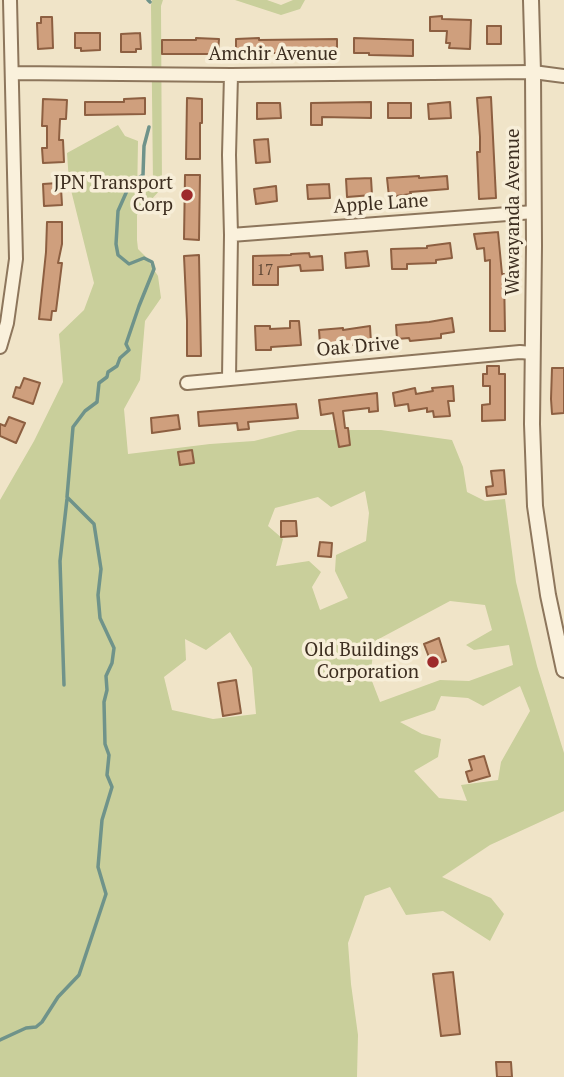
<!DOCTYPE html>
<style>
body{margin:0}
canvas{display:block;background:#f0e4c8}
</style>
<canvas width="564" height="1077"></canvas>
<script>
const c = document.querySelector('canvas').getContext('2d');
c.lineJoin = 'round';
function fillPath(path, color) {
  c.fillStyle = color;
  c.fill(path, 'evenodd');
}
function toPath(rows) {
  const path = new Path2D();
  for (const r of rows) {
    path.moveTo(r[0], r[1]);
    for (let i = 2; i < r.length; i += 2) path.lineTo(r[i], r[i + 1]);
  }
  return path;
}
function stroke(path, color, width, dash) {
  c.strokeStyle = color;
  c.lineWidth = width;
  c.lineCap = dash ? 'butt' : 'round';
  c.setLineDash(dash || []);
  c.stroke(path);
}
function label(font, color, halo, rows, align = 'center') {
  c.font = font + ' "PT Serif",serif';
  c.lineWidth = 7;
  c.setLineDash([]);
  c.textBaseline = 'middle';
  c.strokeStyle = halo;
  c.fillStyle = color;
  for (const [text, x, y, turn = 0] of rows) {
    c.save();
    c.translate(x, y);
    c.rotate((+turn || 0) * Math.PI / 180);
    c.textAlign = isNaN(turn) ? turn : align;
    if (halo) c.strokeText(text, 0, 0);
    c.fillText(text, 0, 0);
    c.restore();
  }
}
fillPath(toPath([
 [152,0,163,0,161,6,162,188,137,215,137,240,138,249,145,256,158,276,161,298,145,321,140,380,124,409,128,454,210,444,254,441,298,430,381,430,452,440,463,467,467,492,485,501,505,499,516,582,537,666,564,753,564,811,490,845,442,877,491,898,504,914,490,941,443,911,406,915,390,887,365,896,348,943,351,984,358,1035,357,1077,0,1077,0,500,34,441,63,382,59,334,84,310,94,283,69,182,67,153,118,125,125,136,138,141,137,200,153,184,151,5],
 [365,491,369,513,366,541,336,555,335,571,348,598,320,610,312,587,321,572,309,561,276,566,283,539,268,526,275,508,318,497,331,507],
 [450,601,485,605,492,630,466,645,474,650,509,645,513,665,469,681,440,680,380,702,370,676,375,641],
 [230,632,252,668,256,714,213,719,172,710,164,677,186,660,185,639,206,650],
 [520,686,530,711,501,762,498,780,461,785,467,801,439,798,414,771,438,757,441,739,422,734,400,722,435,710,441,696,468,698,483,706],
 [235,0,267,0,281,5,293,0,305,0,300,9,281,15]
]), '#c9cf9b');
stroke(toPath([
 [148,0,150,2],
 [64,685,60,561,67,499],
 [0,1040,26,1028,36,1027,42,1022,58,997,79,975,106,894,98,867,102,820,112,787,107,775,109,755,105,744,104,702,107,690,106,676,112,663,114,648,100,618,98,595,101,569,94,524,67,497,73,427,85,411,97,402,99,383,107,377,108,372,117,366,120,358,129,350,126,344,139,306,154,269,152,262,144,258,129,264,118,255,116,244,118,211,130,184,143,175,144,146,149,127]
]), '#6f938a', 3.5);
const building = toPath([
 [442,16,442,19,471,20,470,49,449,48,450,43,446,43,447,31,430,31,430,17,442,16],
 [41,17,52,17,53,48,38,49,37,23,41,23,41,17],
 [487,26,501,26,501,44,487,44,487,26],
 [75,33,100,33,100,50,81,51,81,48,75,48,75,33],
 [140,33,141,49,136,49,136,52,121,52,121,34,140,33],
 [196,38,219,39,218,54,162,54,162,40,196,40,196,38],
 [259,38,259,40,337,39,337,58,328,58,328,53,314,54,314,52,236,54,236,39,259,38],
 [354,38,413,40,413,56,369,55,369,53,354,53,354,38],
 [491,97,496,198,479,199,477,152,480,152,480,137,477,98,491,97],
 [145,98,145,114,85,115,85,102,124,102,124,99,145,98],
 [187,98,202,99,202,123,200,123,200,159,186,159,187,98],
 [43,99,67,100,66,119,60,119,59,140,63,140,64,162,43,163,42,148,47,148,47,126,42,126,43,99],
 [371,102,371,118,322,117,322,125,311,125,311,103,371,102],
 [450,102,451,118,429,119,428,104,450,102],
 [257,103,280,103,281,118,257,119,257,103],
 [388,103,411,103,411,118,388,118,388,103],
 [268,139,270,162,256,163,254,140,268,139],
 [185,175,200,175,199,240,184,239,185,175],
 [419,176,419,178,447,176,448,189,410,192,411,194,389,197,387,178,419,176],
 [371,178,372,195,347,197,346,179,371,178],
 [58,183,58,188,61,188,62,205,44,206,43,184,58,183],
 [329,184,330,198,308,199,307,185,329,184],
 [276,186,277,201,256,204,254,189,276,186],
 [47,222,62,222,62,244,58,263,62,263,56,311,52,311,51,320,39,319,46,252,47,222],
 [498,232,502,274,504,274,505,331,490,331,490,260,485,261,484,248,477,249,474,234,498,232],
 [450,243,452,258,436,260,436,263,407,264,407,269,392,269,391,249,427,248,427,246,450,243],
 [367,251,369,266,346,268,345,253,367,251],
 [309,253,310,257,322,256,323,270,301,271,300,265,278,267,278,285,253,285,253,256,291,255,291,254,309,253],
 [199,255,201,356,187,356,187,321,184,256,199,255],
 [452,318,454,332,441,334,441,338,410,341,409,338,397,339,396,325,429,322,452,318],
 [290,321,299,321,301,345,271,347,271,350,256,350,255,326,270,326,270,329,290,328,290,321],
 [370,326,371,343,333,347,333,343,320,344,319,330,343,328,343,330,370,326],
 [487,366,499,366,499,374,505,374,505,420,482,421,482,405,490,404,490,386,483,386,483,374,487,374,487,366],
 [552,368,564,368,564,413,552,414,551,399,552,368],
 [24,378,40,383,33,404,13,397,16,387,20,388,24,378],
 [453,386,454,401,448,401,450,416,434,417,433,411,427,412,427,408,409,411,408,404,395,406,393,393,415,388,416,394,433,391,432,388,453,386],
 [377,393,378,411,369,412,369,408,343,411,345,428,348,428,350,445,339,447,333,413,321,415,319,400,377,393],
 [296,404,298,418,248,422,249,429,238,430,237,423,199,426,198,412,296,404],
 [178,415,180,429,152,433,151,418,178,415],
 [9,417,25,423,16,443,0,436,0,424,5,426,9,417],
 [192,450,194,463,180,465,178,452,192,450],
 [504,470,506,494,487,496,486,487,493,486,491,471,504,470],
 [281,521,296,521,297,536,281,537,281,521],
 [320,542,332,543,331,557,318,556,320,542],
 [439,638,446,661,432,665,424,644,439,638],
 [236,680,241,713,223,716,218,683,236,680],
 [484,756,490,776,469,782,466,772,472,770,469,760,484,756],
 [453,972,460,1034,441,1036,433,974,453,972],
 [496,1062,511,1062,512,1077,497,1077,496,1062]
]);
fillPath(building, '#cf9f7d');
stroke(building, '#8d5f41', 2);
const minor = toPath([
 [12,73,231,75,533,72,564,76],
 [231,235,534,212],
 [0,347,7,323,16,259,10,0],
 [229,378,231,235,229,155,231,75],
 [187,383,520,352,532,353]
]);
const tertiary = toPath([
 [531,0,533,72,534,246,532,424,535,506,548,595,564,670]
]);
stroke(minor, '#8d765c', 16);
stroke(tertiary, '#8d765c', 18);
stroke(minor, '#faf1dc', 12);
stroke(tertiary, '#faf1dc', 14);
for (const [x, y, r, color] of [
 [187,195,7,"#9e2a2b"],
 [433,662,7,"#9e2a2b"]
]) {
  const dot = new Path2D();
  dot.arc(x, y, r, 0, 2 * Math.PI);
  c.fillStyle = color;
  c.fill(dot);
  stroke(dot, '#f7eed8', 2.5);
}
label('16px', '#624a37', null, [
 ["17",265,270]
]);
label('19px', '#3d2e20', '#f7eed8', [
 ["Amchir Avenue",273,55],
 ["Apple Lane",381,204,-4],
 ["Wawayanda Avenue",514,212,-90],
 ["Oak Drive",358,347,-5]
]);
label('19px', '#3d2e20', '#f7eed8', [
 ["JPN Transport",173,184],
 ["Corp",173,206],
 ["Old Buildings",419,651],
 ["Corporation",419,673]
], 'right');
</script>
